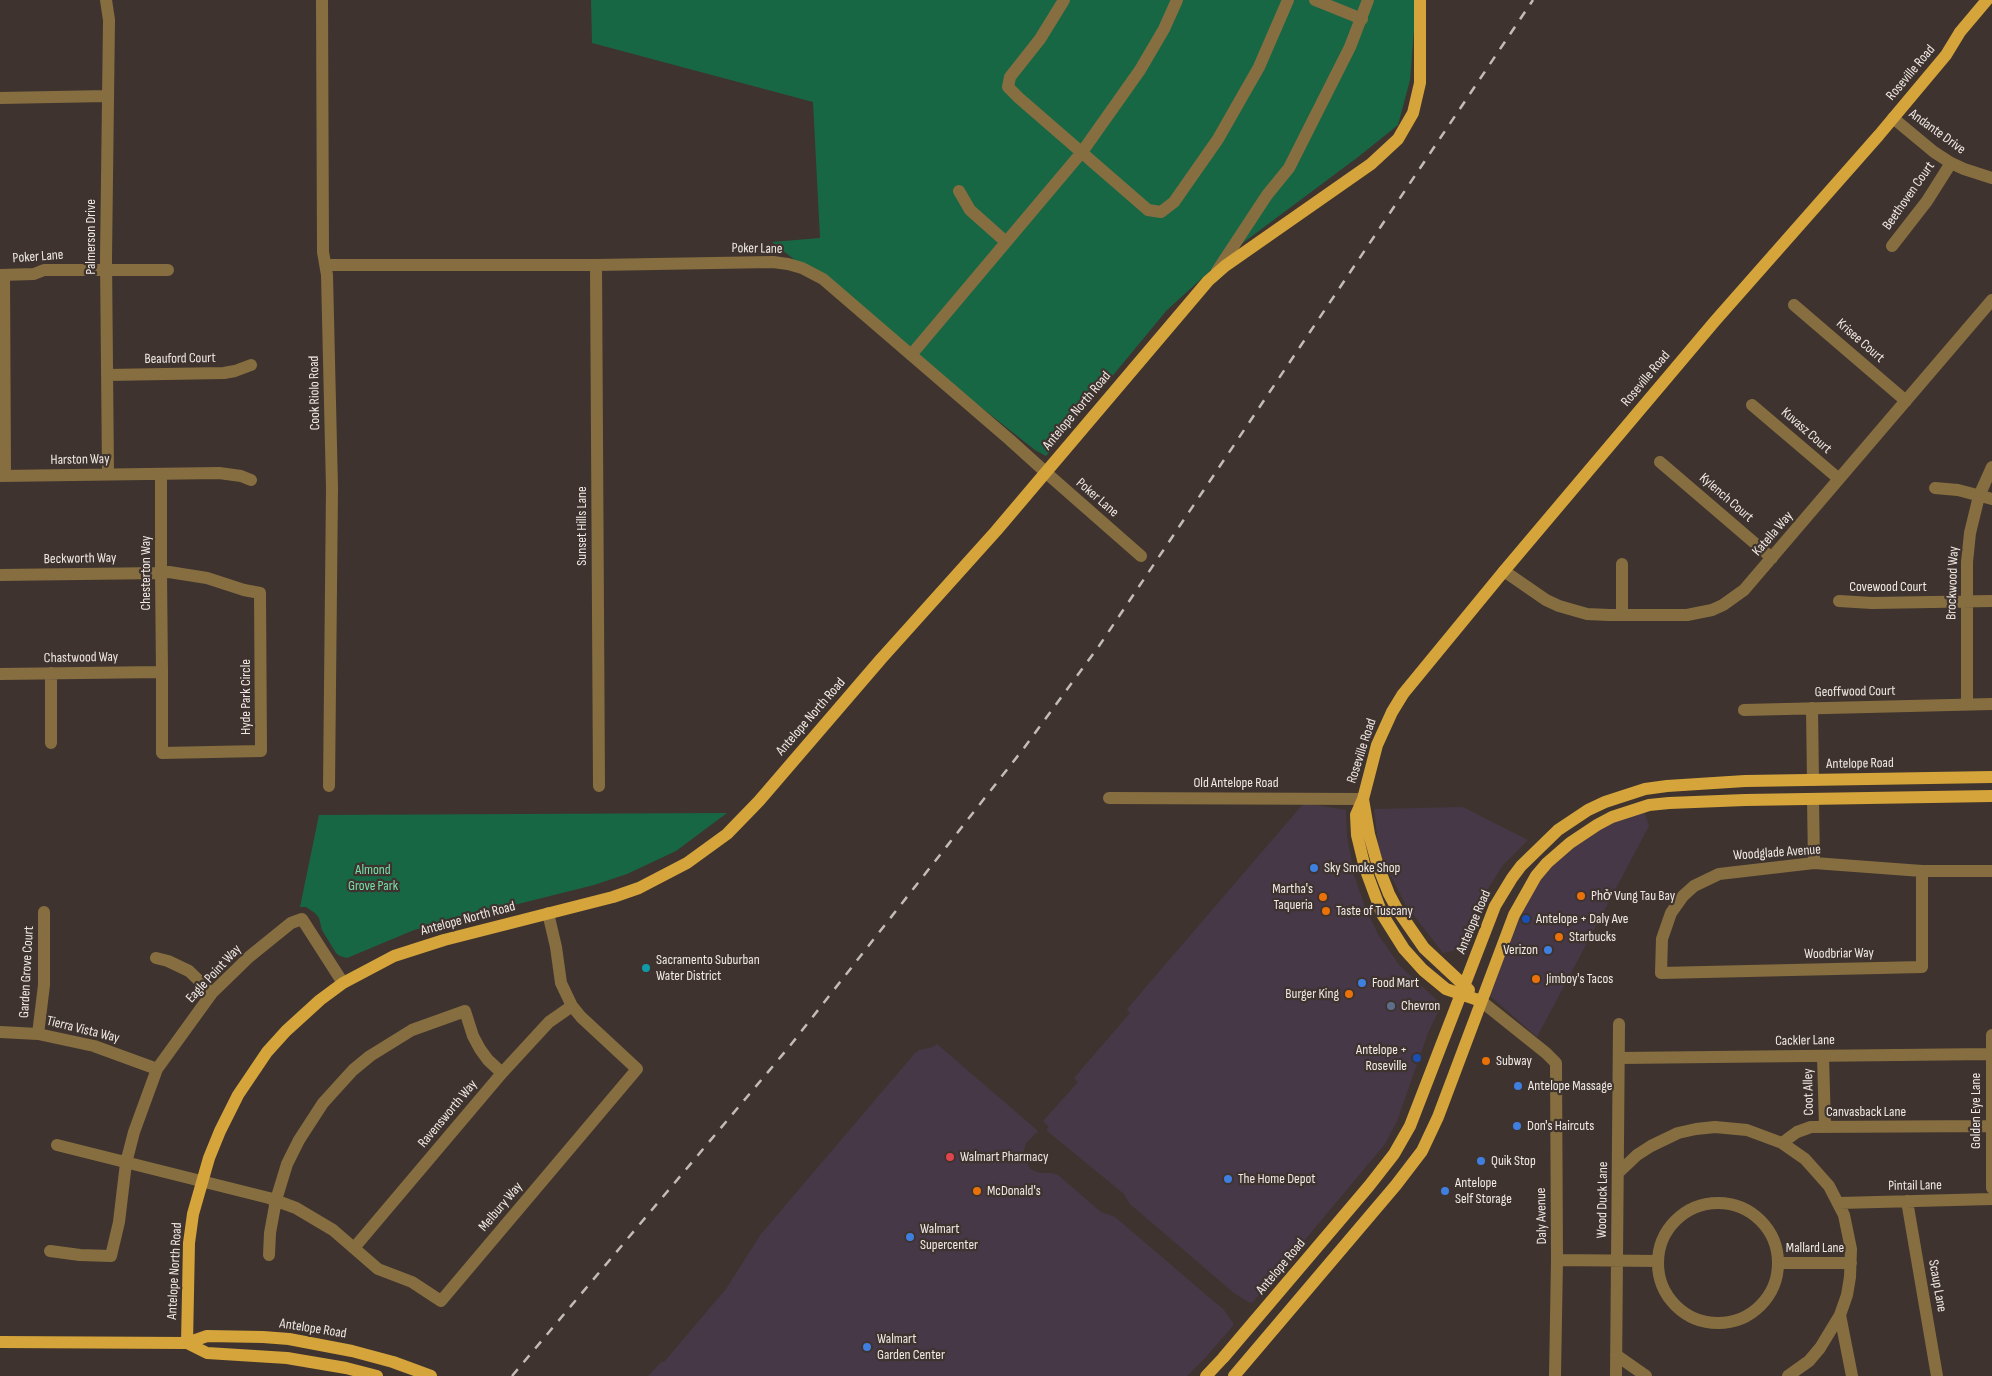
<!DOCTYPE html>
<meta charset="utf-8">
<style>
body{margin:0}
canvas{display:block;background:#3e332e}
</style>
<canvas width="1992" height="1376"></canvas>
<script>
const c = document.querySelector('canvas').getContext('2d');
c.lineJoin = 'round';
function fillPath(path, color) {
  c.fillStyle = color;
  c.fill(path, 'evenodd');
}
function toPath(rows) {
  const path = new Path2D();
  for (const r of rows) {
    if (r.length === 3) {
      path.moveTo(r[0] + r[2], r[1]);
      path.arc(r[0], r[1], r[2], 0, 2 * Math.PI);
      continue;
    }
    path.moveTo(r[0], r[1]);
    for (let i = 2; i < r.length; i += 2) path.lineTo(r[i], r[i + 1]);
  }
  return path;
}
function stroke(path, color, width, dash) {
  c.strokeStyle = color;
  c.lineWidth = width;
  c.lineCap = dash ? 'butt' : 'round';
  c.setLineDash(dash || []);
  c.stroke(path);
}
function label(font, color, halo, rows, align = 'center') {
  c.font = font + ' "Sofia Sans Condensed",sans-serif';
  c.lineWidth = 4.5;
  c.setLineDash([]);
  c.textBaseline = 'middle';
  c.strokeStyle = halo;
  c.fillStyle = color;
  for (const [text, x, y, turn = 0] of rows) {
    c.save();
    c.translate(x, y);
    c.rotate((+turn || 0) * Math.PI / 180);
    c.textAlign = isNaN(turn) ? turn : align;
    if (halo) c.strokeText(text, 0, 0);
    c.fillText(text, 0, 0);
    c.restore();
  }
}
fillPath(toPath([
 [1304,803,1346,810,1347,836,1354,875,1365,907,1379,936,1400,966,1438,1001,1440,1008,1428,1033,1397,1121,1385,1144,1253,1302,1250,1303,1234,1293,1130,1204,1124,1194,1046,1130,1049,1127,1043,1121,1078,1082,1074,1078,1130,1013,1127,1009],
 [1463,807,1528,840,1503,865,1487,890,1461,949,1443,953,1405,904,1379,852,1374,809],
 [1644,811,1649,826,1537,1037,1489,995,1518,917,1535,885,1556,859,1589,835,1616,821],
 [937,1044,1038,1131,1026,1143,1024,1150,1025,1158,1030,1169,1040,1173,1051,1173,1058,1175,1101,1212,1115,1217,1224,1310,1233,1323,1233,1326,1206,1357,1187,1376,648,1376,661,1362,664,1362,726,1289,761,1234,915,1053,919,1050,933,1047]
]), '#463846');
fillPath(toPath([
 [591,0,1415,0,1415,16,1410,80,1398,125,1358,157,1232,251,1167,310,1046,456,1035,450,772,242,820,238,813,102,592,43],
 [727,813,676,851,627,874,594,885,414,930,347,958,340,956,336,953,322,930,319,918,315,913,306,907,300,907,319,815]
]), '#176745');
stroke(toPath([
 [106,0,109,20,106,258,108,474],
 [322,0,323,252,327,275,332,488,329,786],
 [1064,0,1040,39,1010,77,1008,87,1019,98,1148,210,1161,212,1174,202,1218,139,1259,67,1288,0],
 [1315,0,1362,19],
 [0,98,107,96],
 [1893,118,1934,152,1951,163,1964,169,1992,178],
 [959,191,970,210,1006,242],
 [1892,246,1927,201,1951,163],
 [326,265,596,265,773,262,788,264,802,268,823,279,1010,440,1051,477,1141,556],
 [596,265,599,786],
 [1217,271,1267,195,1289,168,1350,47,1368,0],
 [0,275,34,274,44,270,168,270],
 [4,275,5,476],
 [1794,305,1906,401],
 [911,355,1082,152,1140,70,1164,29,1177,0],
 [107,375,224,373,235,371,251,365],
 [1752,405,1839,479],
 [1660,462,1772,558],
 [0,476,219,473,241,476,251,480],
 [1935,488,1958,490,1992,499],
 [1504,571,1546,600,1559,606,1587,614,1609,615,1687,615,1712,610,1723,605,1744,590,1992,300],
 [0,575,161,573,169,572,207,578,244,590,260,593,261,751,162,753,162,672,161,573,161,474],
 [1839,601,1872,603,1992,601],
 [1622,615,1622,564],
 [51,673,51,743],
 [0,674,162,672],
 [1967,704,1967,562,1970,533,1979,496,1992,467],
 [1812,708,1813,780],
 [1744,710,1992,704],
 [1109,798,1363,799],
 [1813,799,1814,863],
 [1922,871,1922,967,1661,973,1662,939,1671,913,1683,896,1694,886,1719,874,1814,863,1922,871,1992,871],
 [156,958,168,961,189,971,212,993],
 [1481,1001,1546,1053,1556,1063,1557,1260,1555,1376],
 [0,1032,38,1034,94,1046,157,1069],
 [38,1034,44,985,44,912],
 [1992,1035,1992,1188],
 [1823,1056,1825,1127],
 [1620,1058,1991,1054],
 [1782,1143,1805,1159,1829,1186,1844,1215,1851,1249,1850,1277,1847,1295,1840,1315,1820,1348,1809,1361,1788,1376],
 [57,1145,269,1198,296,1208,333,1230,378,1269,412,1282,441,1301,637,1069,581,1017,572,1006,561,983,556,947,548,913],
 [1618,1173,1637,1155,1651,1146,1678,1133,1696,1129,1715,1127,1747,1130,1782,1143,1797,1132,1811,1127,1991,1126],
 [1907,1201,1937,1376],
 [1839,1203,1992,1199],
 [1718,1263,60],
 [354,1248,502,1073,549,1022,572,1006],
 [50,1251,80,1255,111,1256,119,1222,126,1163,134,1132,157,1069,212,993,249,957,291,923,302,919,343,983],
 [269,1255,270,1233,276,1200,287,1164,299,1140,323,1103,353,1070,370,1056,412,1030,465,1011,473,1036,480,1049,488,1060,502,1073],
 [1557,1260,1658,1261],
 [1778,1263,1851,1263],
 [1840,1315,1852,1376],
 [1616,1355,1646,1376],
 [1616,1376,1619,1024]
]), '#866e40', 12);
stroke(toPath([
 [1363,799,1369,834,1378,866,1389,894,1397,909,1424,948,1469,990],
 [1481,1001,1446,989,1423,970,1404,949,1382,914,1365,868,1357,835,1356,815,1363,799,1377,745,1392,712,1403,694,1504,571,1715,321,1879,135,1946,55,1960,32,1987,0],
 [0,1342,187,1343,207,1336,263,1337,289,1339,352,1351,393,1362,431,1376],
 [187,1343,189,1243,193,1214,209,1158,220,1131,238,1095,267,1052,286,1031,320,1000,343,983,394,956,444,940,613,897,639,888,687,863,727,834,759,801,881,659,996,531,1208,281,1225,266,1371,164,1398,139,1413,113,1420,83,1420,0],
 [187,1343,207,1353,287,1358,346,1368,377,1376],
 [1206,1376,1223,1358,1369,1186,1394,1154,1410,1126,1495,906,1512,878,1521,866,1558,830,1588,810,1605,802,1645,789,1667,786,1745,781,1992,777],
 [1234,1376,1396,1185,1422,1151,1438,1117,1514,915,1536,876,1547,863,1570,843,1597,825,1612,817,1649,805,1669,803,1745,800,1992,796]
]), '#d5a43a', 12);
stroke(toPath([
 [512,1376,789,1047,1024,748,1099,646,1533,0]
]), '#c3bbb7', 2.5, [9, 9]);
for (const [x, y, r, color] of [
 [1314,868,5,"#3f7fe0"],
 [1581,896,5,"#e8710a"],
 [1323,897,5,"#e8710a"],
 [1326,911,5,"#e8710a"],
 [1526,919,5,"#1a4fb4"],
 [1559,937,5,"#e8710a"],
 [1548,950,5,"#3f7fe0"],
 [646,968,5,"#0f9aa8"],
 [1536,979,5,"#e8710a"],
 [1362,983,5,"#3f7fe0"],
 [1349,994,5,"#e8710a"],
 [1391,1006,5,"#5c6f8a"],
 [1417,1058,5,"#1a4fb4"],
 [1486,1061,5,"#e8710a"],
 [1518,1086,5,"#3f7fe0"],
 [1517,1126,5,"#3f7fe0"],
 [950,1157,5,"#e0444e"],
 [1481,1161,5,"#3f7fe0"],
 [1228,1179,5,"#3f7fe0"],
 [977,1191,5,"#e8710a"],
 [1445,1191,5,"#3f7fe0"],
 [910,1237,5,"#3f7fe0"],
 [867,1347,5,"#3f7fe0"]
]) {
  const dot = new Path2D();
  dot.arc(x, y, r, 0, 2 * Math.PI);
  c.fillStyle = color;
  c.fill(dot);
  stroke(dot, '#3e332e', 2);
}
label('14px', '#f0e9e5', '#3e332e', [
 ["Roseville Road",1911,73,-50],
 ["Andante Drive",1937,132,36],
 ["Beethoven Court",1909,196,-55],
 ["Palmerson Drive",91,237,-90],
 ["Poker Lane",757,249,1],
 ["Poker Lane",38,257,-4],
 ["Krisee Court",1860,341,41],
 ["Beauford Court",180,359,-1],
 ["Roseville Road",1646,379,-50],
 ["Cook Riolo Road",315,393,-91],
 ["Antelope North Road",1077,411,-50],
 ["Kuvasz Court",1806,431,41],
 ["Harston Way",80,460,-1],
 ["Poker Lane",1097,498,41],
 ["Kylench Court",1726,498,41],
 ["Sunset Hills Lane",582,526,-90],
 ["Katella Way",1773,534,-49],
 ["Beckworth Way",80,559,-1],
 ["Chesterton Way",146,573,-90],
 ["Brockwood Way",1953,583,-88],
 ["Covewood Court",1888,587],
 ["Chastwood Way",81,658,-1],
 ["Geoffwood Court",1855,692,-1],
 ["Hyde Park Circle",246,697,-90],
 ["Antelope North Road",811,717,-49],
 ["Roseville Road",1362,751,-72],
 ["Antelope Road",1860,764,-1],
 ["Old Antelope Road",1236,783],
 ["Woodglade Avenue",1777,853,-4],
 ["Antelope North Road",468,919,-15],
 ["Antelope Road",1474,922,-67],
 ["Woodbriar Way",1839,954,-1],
 ["Garden Grove Court",27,972,-87],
 ["Eagle Point Way",214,974,-47],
 ["Tierra Vista Way",83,1030,14],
 ["Cackler Lane",1805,1041,-1],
 ["Coot Alley",1809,1092,-91],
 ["Golden Eye Lane",1976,1111,-90],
 ["Canvasback Lane",1866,1112],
 ["Ravensworth Way",448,1114,-50],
 ["Pintail Lane",1915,1186,-1],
 ["Wood Duck Lane",1603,1200,-89],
 ["Melbury Way",501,1207,-50],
 ["Daly Avenue",1542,1216,-91],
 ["Mallard Lane",1815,1248],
 ["Antelope Road",1281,1267,-50],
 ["Antelope North Road",175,1271,-87],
 ["Scaup Lane",1937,1286,80],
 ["Antelope Road",313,1329,9]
]);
label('14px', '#f0e9e5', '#3e332e', [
 ["Sky Smoke Shop",1324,868],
 ["Martha's",1313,889,"right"],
 ["Taqueria",1313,905,"right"],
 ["Phở Vung Tau Bay",1591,896],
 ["Taste of Tuscany",1336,911],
 ["Antelope + Daly Ave",1536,919],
 ["Starbucks",1569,937],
 ["Verizon",1538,950,"right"],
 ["Sacramento Suburban",656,960],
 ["Water District",656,976],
 ["Jimboy's Tacos",1546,979],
 ["Food Mart",1372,983],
 ["Burger King",1339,994,"right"],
 ["Chevron",1401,1006],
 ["Antelope +",1407,1050,"right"],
 ["Roseville",1407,1066,"right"],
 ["Subway",1496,1061],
 ["Antelope Massage",1528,1086],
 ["Don's Haircuts",1527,1126],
 ["Walmart Pharmacy",960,1157],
 ["Quik Stop",1491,1161],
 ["The Home Depot",1238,1179],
 ["Antelope",1455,1183],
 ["Self Storage",1455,1199],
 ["McDonald's",987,1191],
 ["Walmart",920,1229],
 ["Supercenter",920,1245],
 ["Walmart",877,1339],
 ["Garden Center",877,1355]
], 'left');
label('14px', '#76e0ab', '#3e332e', [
 ["Almond",373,870],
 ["Grove Park",373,886]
]);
</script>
